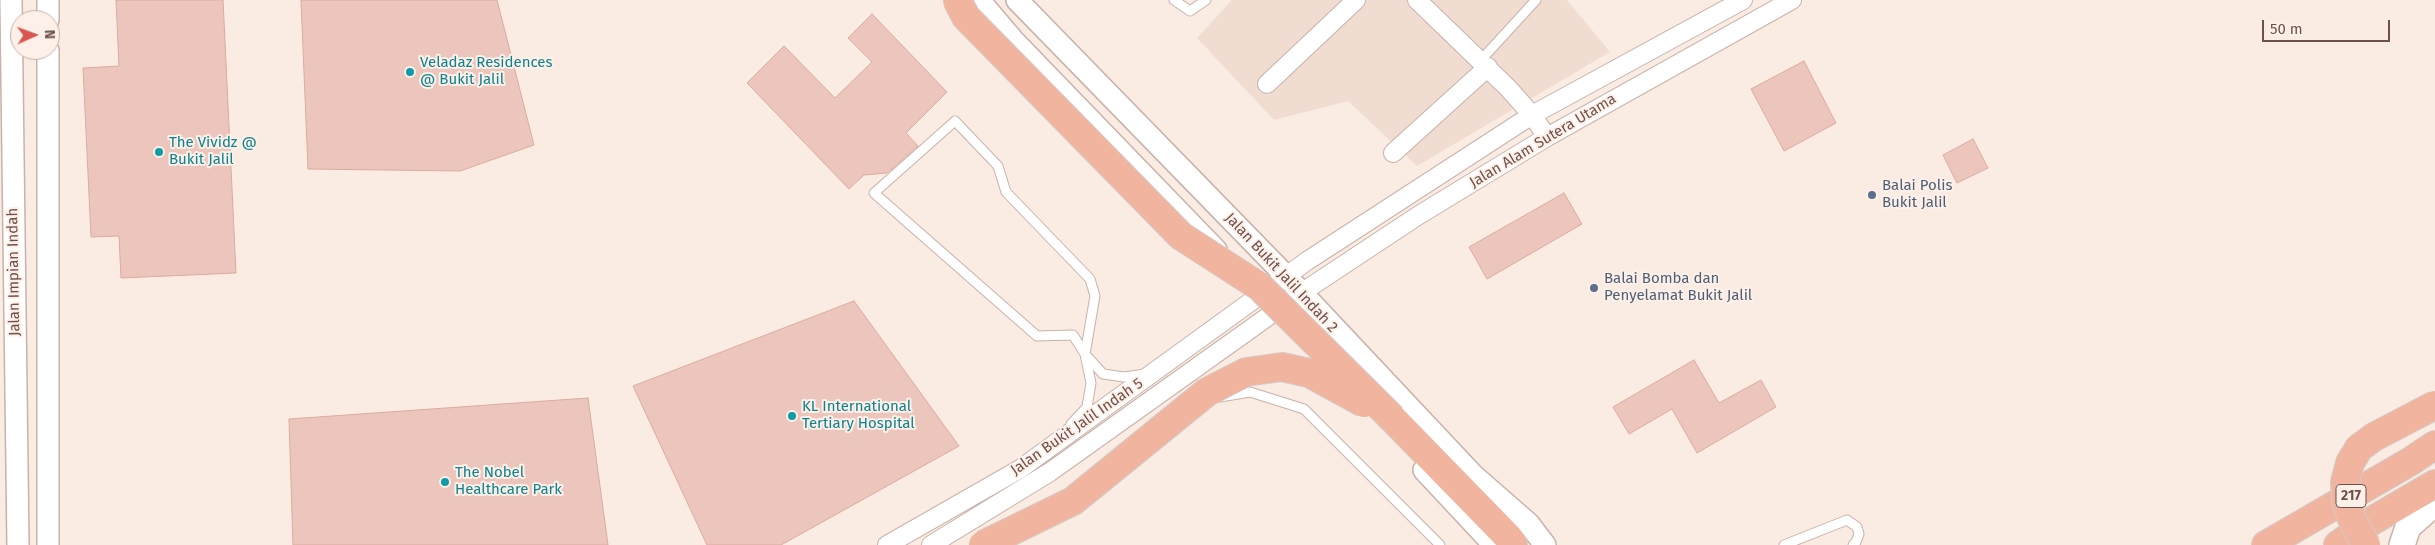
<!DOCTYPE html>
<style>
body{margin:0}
#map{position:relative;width:2435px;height:545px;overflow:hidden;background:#faece2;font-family:"Fira Sans",sans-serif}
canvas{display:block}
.north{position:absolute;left:10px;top:10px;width:50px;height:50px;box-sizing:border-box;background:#fdf0e8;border:1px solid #c4b0a9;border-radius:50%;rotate:88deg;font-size:14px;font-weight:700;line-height:20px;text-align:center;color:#6e514b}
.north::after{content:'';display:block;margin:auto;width:18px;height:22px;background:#d95552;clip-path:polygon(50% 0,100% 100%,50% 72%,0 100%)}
.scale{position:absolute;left:2262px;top:20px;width:128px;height:22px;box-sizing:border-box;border:2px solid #6e514b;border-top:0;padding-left:6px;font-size:15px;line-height:18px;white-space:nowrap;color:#6e514b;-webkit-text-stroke:4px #fdf0e8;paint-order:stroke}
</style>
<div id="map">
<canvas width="2435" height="545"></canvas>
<div class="north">N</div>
<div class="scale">50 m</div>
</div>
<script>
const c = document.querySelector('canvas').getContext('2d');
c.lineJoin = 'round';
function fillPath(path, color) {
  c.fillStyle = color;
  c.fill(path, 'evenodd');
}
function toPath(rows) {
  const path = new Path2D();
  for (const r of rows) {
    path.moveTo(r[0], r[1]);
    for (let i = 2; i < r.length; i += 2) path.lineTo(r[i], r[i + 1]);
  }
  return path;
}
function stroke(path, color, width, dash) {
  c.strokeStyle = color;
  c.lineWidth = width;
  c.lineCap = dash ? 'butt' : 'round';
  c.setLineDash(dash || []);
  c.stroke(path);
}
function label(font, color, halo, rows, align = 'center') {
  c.font = font + ' "Fira Sans",sans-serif';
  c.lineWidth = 4;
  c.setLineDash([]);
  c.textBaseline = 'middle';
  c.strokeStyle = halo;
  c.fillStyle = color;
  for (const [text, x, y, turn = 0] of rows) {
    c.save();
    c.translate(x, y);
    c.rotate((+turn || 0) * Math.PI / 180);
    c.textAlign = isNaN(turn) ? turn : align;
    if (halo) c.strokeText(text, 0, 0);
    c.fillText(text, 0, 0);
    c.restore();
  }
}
fillPath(toPath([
 [1232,0,1567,0,1610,52,1417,166,1348,101,1274,120,1197,38]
]), '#f0dcd1');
const building = toPath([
 [116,0,223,0,236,273,121,278,119,236,91,237,83,68,119,66,116,0],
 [301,0,497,0,534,145,460,171,308,169,301,0],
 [872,14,947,92,906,133,918,146,887,173,864,175,849,189,747,83,784,46,835,98,872,62,848,38,872,14],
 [1804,61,1836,123,1784,151,1751,89,1804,61],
 [1973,139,1988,168,1957,183,1943,155,1973,139],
 [1564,193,1582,224,1487,279,1469,247,1564,193],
 [854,301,959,446,781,545,707,545,633,386,854,301],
 [1694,360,1719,403,1761,380,1776,407,1697,453,1672,409,1629,434,1613,407,1694,360],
 [588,398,608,545,293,545,289,419,588,398]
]);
fillPath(building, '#ecc6bc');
stroke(building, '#ddaa9e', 1);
const service = toPath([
 [1174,0,1190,11,1206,0],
 [1481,60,1536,0],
 [1220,397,1250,392,1304,409,1440,545],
 [1071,424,1087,407,1091,383,1085,354,1073,335,1037,336,874,193,955,121,998,166,1006,192,1090,279,1095,296,1085,354,1103,374,1124,377,1145,374],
 [1784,545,1847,520,1857,527,1859,534,1856,542,1853,545]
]);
const minor = toPath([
 [1417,0,1508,88,1532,115,1547,137],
 [1267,84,1356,0],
 [1393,153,1488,67],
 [887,545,1020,469,1307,261,1532,115,1743,0],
 [931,545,1050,472,1301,293,1419,215,1547,137,1792,0]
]);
const tertiary = toPath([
 [11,0,18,545],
 [979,0,1013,40,1216,250],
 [1017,0,1286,276,1473,475,1529,524,1545,545],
 [48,20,48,0],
 [1424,470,1494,545],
 [48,545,48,50]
]);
const secondary = toPath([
 [2402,545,2408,527,2435,503]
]);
const trunk = toPath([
 [1392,418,1508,537,1513,545],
 [2266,545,2411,461,2435,445],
 [2338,545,2370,522,2435,484]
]);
stroke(service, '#c9b2aa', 11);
stroke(minor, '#c9b2aa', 20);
stroke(tertiary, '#c9b2aa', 24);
stroke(secondary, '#ceb3aa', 28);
stroke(trunk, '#d4cbc9', 30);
stroke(service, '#fff', 9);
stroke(minor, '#fff', 18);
stroke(tertiary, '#fff', 21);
stroke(secondary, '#fff', 25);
stroke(trunk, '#f1b49f', 28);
const trunkBridge = toPath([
 [957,0,966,17,1181,236,1260,287,1392,418],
 [983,545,1073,501,1207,392,1246,372,1282,367,1309,373,1364,403],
 [2366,545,2351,517,2346,499,2345,482,2350,463,2359,448,2374,437,2435,405]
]);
stroke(trunkBridge, '#d4cbc9', 30, []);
stroke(trunkBridge, '#f1b49f', 28);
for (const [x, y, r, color] of [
 [410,72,5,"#0f9aa8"],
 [159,152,5,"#0f9aa8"],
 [1872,195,5,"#5c6f8a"],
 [1594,288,5,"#5c6f8a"],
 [792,416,5,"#0f9aa8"],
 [445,482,5,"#0f9aa8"]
]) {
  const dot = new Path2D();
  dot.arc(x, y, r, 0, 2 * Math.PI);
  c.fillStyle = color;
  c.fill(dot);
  stroke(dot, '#fdf0e8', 2);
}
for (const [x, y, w] of [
 [2351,496,30]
]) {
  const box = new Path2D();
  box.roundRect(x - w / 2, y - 11.5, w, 23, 4);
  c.fillStyle = '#fdf0e8';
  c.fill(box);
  stroke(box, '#6e514b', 1);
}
label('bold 14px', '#6e514b', null, [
 ["217",2351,496]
]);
label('15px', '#0d838f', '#fdf0e8', [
 ["Veladaz Residences",420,63],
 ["@ Bukit Jalil",420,80],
 ["The Vividz @",169,143],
 ["Bukit Jalil",169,160],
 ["KL International",802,407],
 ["Tertiary Hospital",802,424],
 ["The Nobel",455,473],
 ["Healthcare Park",455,490]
], 'left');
label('15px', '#6e514b', '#fdf0e8', [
 ["Jalan Alam Sutera Utama",1543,141,-31],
 ["Jalan Impian Indah",14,272,-91],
 ["Jalan Bukit Jalil Indah 2",1281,273,47],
 ["Jalan Bukit Jalil Indah 5",1077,427,-35]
]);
label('15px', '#4e5e75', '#fdf0e8', [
 ["Balai Polis",1882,186],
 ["Bukit Jalil",1882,203],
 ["Balai Bomba dan",1604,279],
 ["Penyelamat Bukit Jalil",1604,296]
], 'left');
</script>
